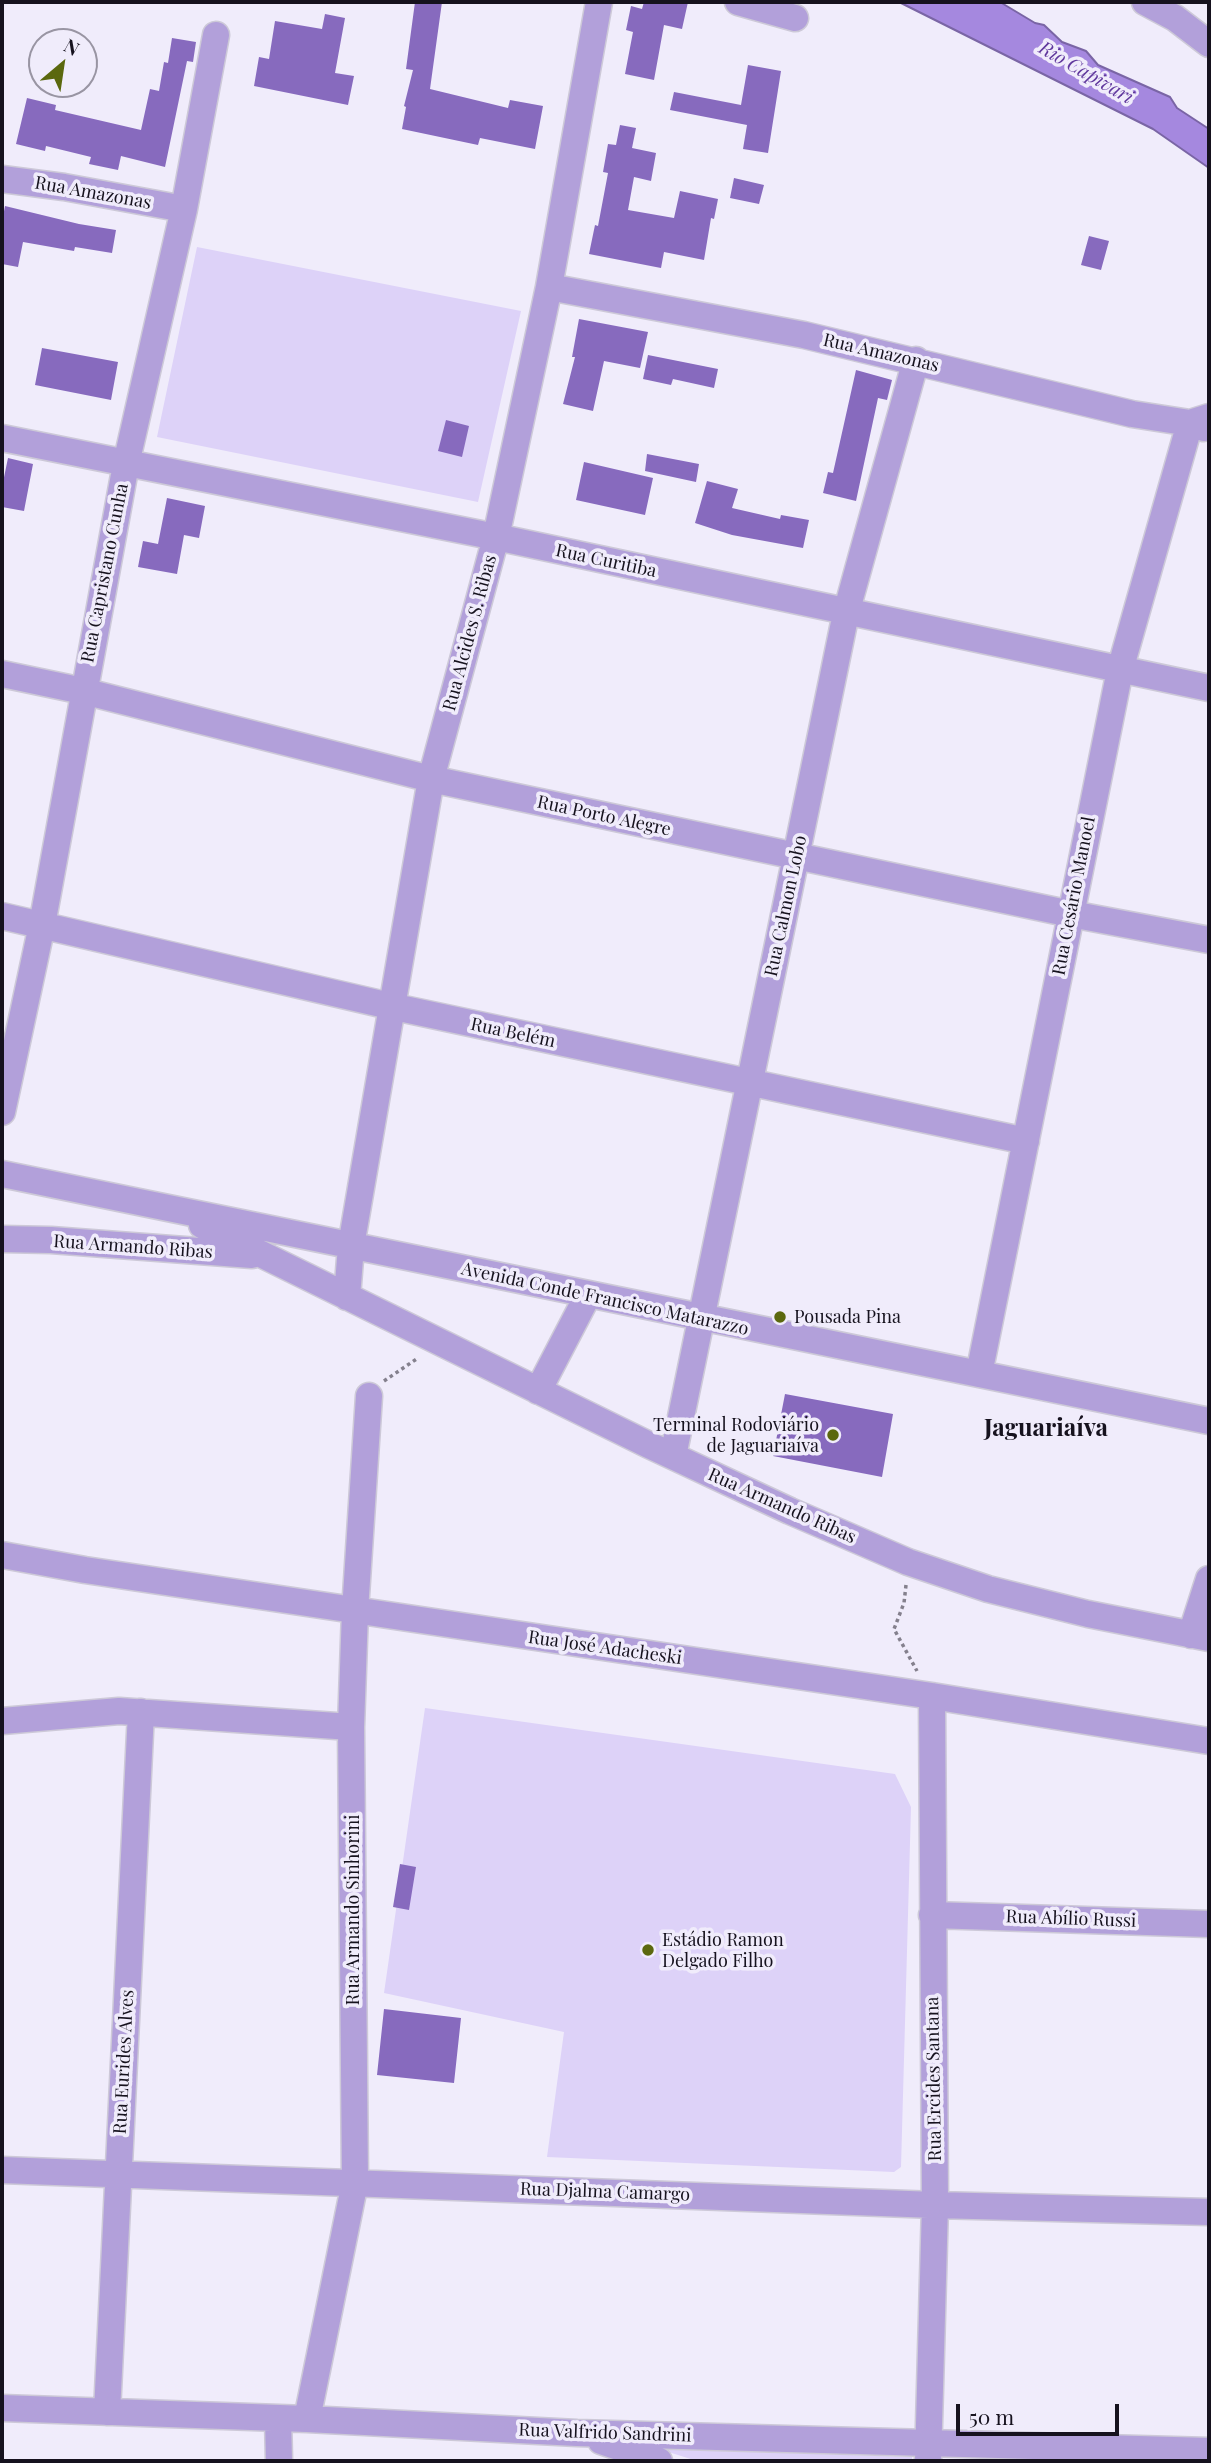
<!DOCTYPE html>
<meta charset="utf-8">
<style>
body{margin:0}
#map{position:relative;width:1211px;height:2463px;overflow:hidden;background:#f0ecfb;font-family:"Playfair Display",serif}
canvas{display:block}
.frame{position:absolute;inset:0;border:4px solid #16121e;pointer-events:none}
.north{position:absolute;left:28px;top:28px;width:70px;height:70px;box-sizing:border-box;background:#f0ecfb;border:2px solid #9995a3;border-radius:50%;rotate:29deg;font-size:19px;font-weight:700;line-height:28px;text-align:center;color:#16121e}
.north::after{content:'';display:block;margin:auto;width:24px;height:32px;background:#5b680e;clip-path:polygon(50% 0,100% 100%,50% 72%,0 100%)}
.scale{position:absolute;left:956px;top:2404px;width:163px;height:32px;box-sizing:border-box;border:4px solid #16121e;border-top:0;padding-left:9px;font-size:21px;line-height:24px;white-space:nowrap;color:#16121e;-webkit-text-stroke:5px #f0ecfb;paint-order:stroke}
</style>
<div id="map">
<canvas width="1211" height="2463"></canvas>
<div class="frame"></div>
<div class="north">N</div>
<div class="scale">50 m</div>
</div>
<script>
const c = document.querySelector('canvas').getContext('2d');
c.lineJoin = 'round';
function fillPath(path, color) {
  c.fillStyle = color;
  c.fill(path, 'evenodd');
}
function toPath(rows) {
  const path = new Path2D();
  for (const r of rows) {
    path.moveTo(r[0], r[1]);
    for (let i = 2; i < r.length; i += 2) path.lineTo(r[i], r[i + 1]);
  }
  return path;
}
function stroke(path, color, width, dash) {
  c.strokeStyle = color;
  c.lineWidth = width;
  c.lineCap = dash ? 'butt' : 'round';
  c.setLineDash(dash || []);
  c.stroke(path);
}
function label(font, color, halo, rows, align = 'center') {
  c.font = font + ' "Playfair Display",serif';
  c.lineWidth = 7;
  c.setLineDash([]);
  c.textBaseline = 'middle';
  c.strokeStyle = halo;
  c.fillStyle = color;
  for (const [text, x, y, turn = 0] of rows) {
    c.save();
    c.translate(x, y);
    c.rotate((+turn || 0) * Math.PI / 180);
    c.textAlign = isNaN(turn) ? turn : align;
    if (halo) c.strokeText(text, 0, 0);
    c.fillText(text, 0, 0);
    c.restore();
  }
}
fillPath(toPath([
 [197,247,521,311,478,502,157,437],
 [425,1708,895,1774,911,1807,901,2167,894,2172,547,2157,564,2032,384,1993],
 [659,2449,912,2457,912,2461,697,2461]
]), '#ddd2f8');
const water = toPath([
 [899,2,1000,2,1035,23,1044,25,1062,42,1086,51,1098,65,1170,97,1177,108,1209,129,1209,168,1153,129,899,2]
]);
fillPath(water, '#a588df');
stroke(water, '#7a65a5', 2);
fillPath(toPath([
 [415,2,442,2,430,89,508,108,510,100,543,106,535,149,480,138,478,145,402,129,406,107,404,106,413,70,406,69],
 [644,2,688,2,682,29,664,25,654,80,625,74,633,32,626,30,631,6,642,9],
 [325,14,345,18,335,73,354,76,348,105,254,86,259,57,269,59,275,21,322,29],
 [172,38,196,42,193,62,187,61,165,167,121,156,118,170,89,164,91,157,46,146,45,151,16,144,27,98,56,105,55,110,141,130,150,89,159,91,164,62,168,63],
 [748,65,781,71,768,153,743,149,747,125,670,110,674,92,741,105],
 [620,125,636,128,632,148,656,153,651,181,634,177,628,210,674,218,680,191,718,199,714,219,711,218,704,260,664,252,661,268,589,254,595,225,598,226,608,173,603,172,608,144,616,145],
 [734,178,764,185,759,204,730,198],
 [5,206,79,224,116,230,112,253,75,247,74,251,23,242,18,267,2,264,2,222],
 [1089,236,1109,241,1101,270,1081,265],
 [579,319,648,332,640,368,604,361,593,411,563,404,575,357,572,357],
 [42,348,118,362,111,400,35,385],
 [648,355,718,369,714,388,673,379,671,385,643,379],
 [856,370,892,380,887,400,878,398,856,501,823,493,828,472,833,473],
 [446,420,469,426,462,457,438,451],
 [647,454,699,464,696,482,645,471],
 [8,458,33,464,24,511,2,507,2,487],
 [584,462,653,478,645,515,576,500],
 [707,481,738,489,732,508,780,519,781,515,809,520,803,548,732,535,695,523],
 [167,498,205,506,199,538,184,535,177,574,138,567,143,541,158,544],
 [785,1394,893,1414,882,1477,773,1456],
 [400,1864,416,1867,409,1910,393,1907],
 [384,2009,461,2018,454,2083,377,2075]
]), '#876abe');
const minor = toPath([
 [738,2,795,18],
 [1145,2,1175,18,1209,44],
 [2,179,64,187,184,209],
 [549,287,804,335,1132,414,1190,423,1204,428],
 [2,438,496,537,1209,688],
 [2,674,83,691,431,779,1071,914,1209,940],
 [2,916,390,1006,1026,1141],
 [2,1112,42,925,126,464,184,209,216,35],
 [2,1174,1209,1421],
 [202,1225,649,1445,790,1511,908,1562,988,1589,1088,1614,1209,1638],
 [2,1239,51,1240,252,1255],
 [347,1297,351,1246,431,779,496,537,549,287,599,2],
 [979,1374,1120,670,1190,423,1209,417],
 [538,1391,588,1295],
 [673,1456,846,613,916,360],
 [2,1555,85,1570,932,1696,1209,1741],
 [1191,1635,1209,1579],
 [2,1721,119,1711,351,1727],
 [932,1915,1209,1924],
 [2,2170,935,2205,1209,2212],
 [2,2408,307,2419,577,2433,1209,2451],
 [107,2412,141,1712],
 [278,2418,279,2461],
 [307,2419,355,2182,351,1727,355,1611,369,1396],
 [601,2441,659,2461],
 [928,2461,935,2205,932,1696]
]);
stroke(minor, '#cdc9d8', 29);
stroke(toPath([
 [384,1381,418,1358],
 [906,1585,904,1603,894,1629,917,1671]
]), '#84808d', 3.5, [3.5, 3.5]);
stroke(minor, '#b2a0da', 26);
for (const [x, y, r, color] of [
 [780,1317,7,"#5b680e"],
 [833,1435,7,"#5b680e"],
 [648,1950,7,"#5b680e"]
]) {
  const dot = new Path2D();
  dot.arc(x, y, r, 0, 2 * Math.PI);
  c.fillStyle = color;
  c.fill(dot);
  stroke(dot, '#f0ecfb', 2.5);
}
label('18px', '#16121e', '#f0ecfb', [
 ["Rua Amazonas",93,193,10],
 ["Rua Amazonas",881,353,13],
 ["Rua Curitiba",606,561,12],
 ["Rua Capristano Cunha",105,573,-79],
 ["Rua Alcides S. Ribas",470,633,-75],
 ["Rua Porto Alegre",604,816,12],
 ["Rua Cesário Manoel",1074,896,-79],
 ["Rua Calmon Lobo",786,906,-78],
 ["Rua Belém",513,1033,12],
 ["Rua Armando Ribas",133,1247,4],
 ["Avenida Conde Francisco Matarazzo",605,1299,12],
 ["Rua Armando Ribas",782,1506,24],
 ["Rua José Adacheski",605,1648,8],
 ["Rua Armando Sinhorini",353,1910,-90],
 ["Rua Abílio Russi",1071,1919,2],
 ["Rua Eurides Alves",124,2062,-87],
 ["Rua Ercides Santana",934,2079,-91],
 ["Rua Djalma Camargo",605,2192,2],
 ["Rua Valfrido Sandrini",605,2433,2]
]);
label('18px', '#16121e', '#f0ecfb', [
 ["Pousada Pina",794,1317],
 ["Terminal Rodoviário",819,1425,"right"],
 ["de Jaguariaíva",819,1446,"right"],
 ["Estádio Ramon",662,1940],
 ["Delgado Filho",662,1961]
], 'left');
label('italic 19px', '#60389d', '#f0ecfb', [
 ["Rio Capivari",1086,73,30]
]);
label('bold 24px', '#16121e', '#f0ecfb', [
 ["Jaguariaíva",1046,1429]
]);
</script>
